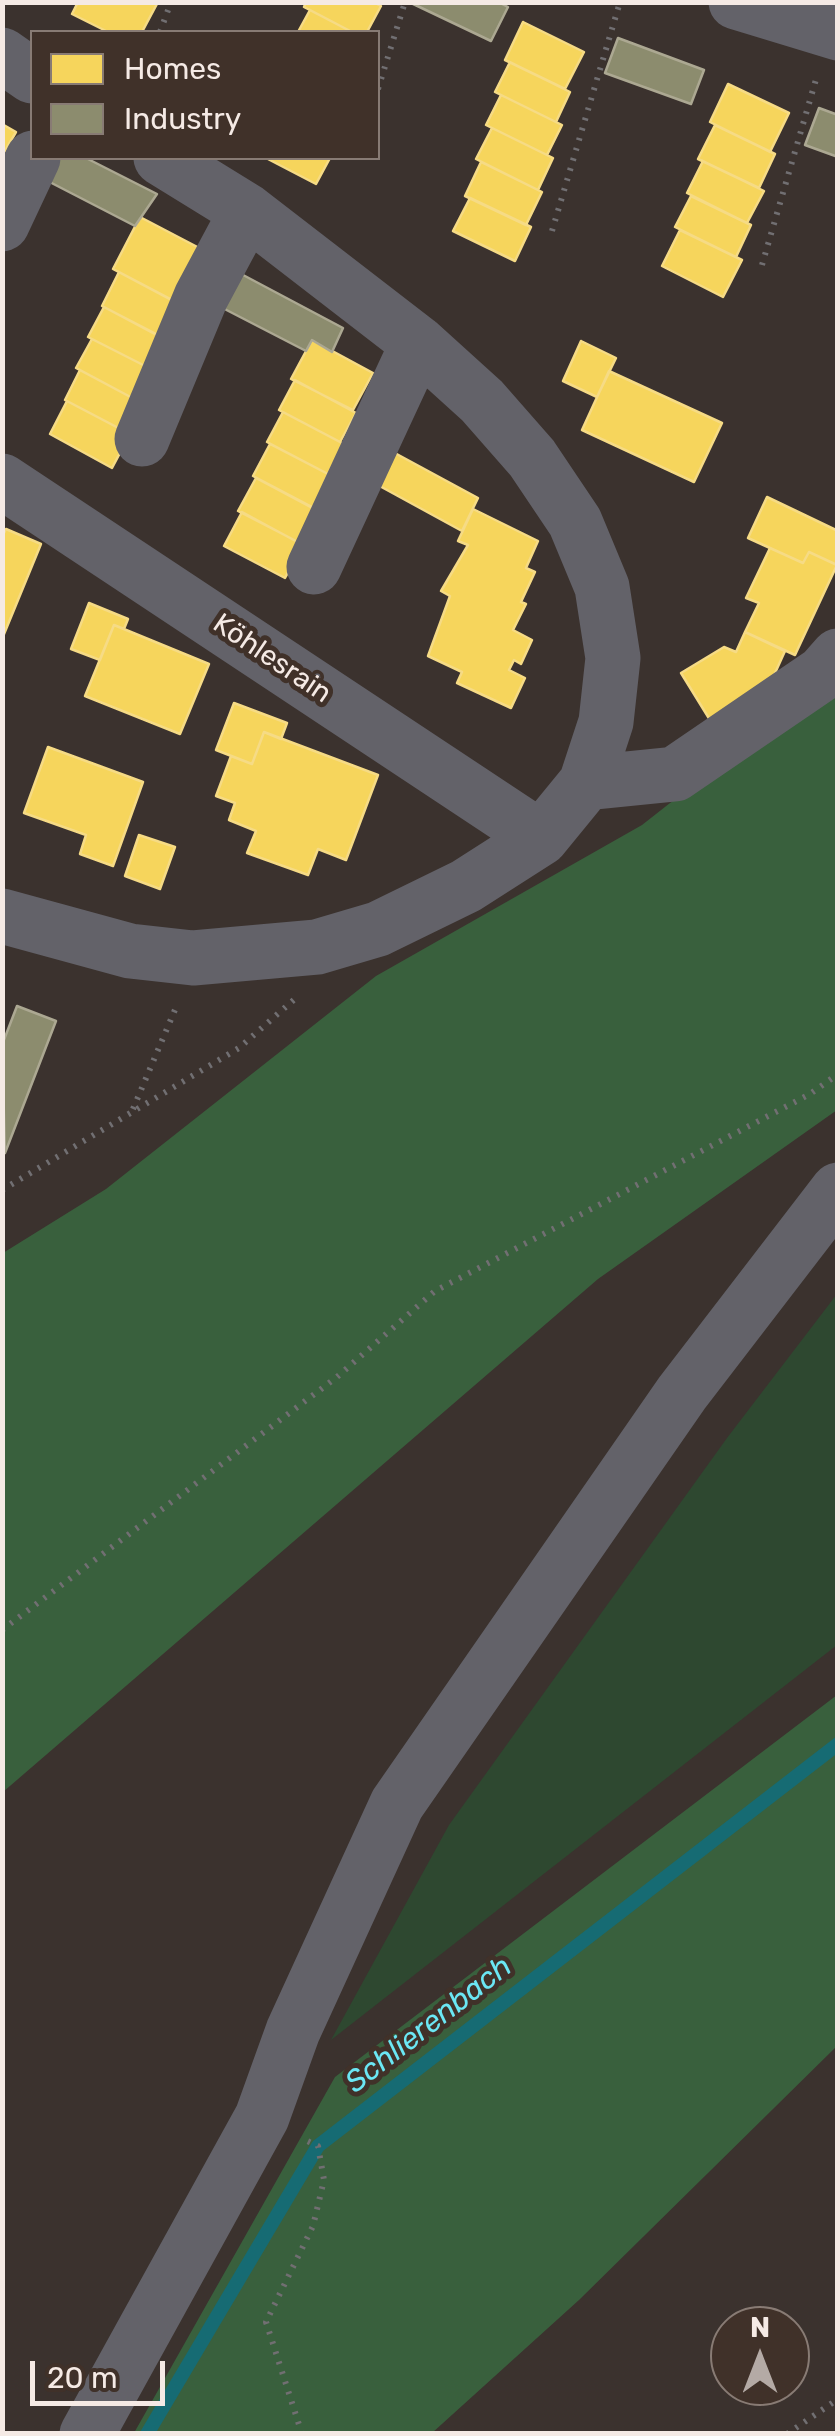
<!DOCTYPE html>
<meta charset="utf-8">
<style>
body{margin:0}
#map{position:relative;width:840px;height:2436px;overflow:hidden;background:#3b322e;font-family:Rubik,sans-serif}
canvas{display:block}
.frame{position:absolute;inset:0;border:5px solid #f5eae5;pointer-events:none}
.legend{position:absolute;left:30px;top:30px;width:350px;height:130px;box-sizing:border-box;background:#403129;border:2px solid #887b74;margin:0;padding:12px 18px;list-style:none;font-size:30px;color:#f5eae5}
.legend li{display:flex;align-items:center;gap:20px;height:50px}
.legend b{width:50px;border:2px solid #887b74}
.north{position:absolute;left:710px;top:2306px;width:100px;height:100px;box-sizing:border-box;background:#403129;border:2px solid #887b74;border-radius:50%;rotate:0deg;font-size:28px;font-weight:700;line-height:40px;text-align:center;color:#f5eae5}
.north::after{content:'';display:block;margin:auto;width:35px;height:45px;background:#b4aaa5;clip-path:polygon(50% 0,100% 100%,50% 72%,0 100%)}
.scale{position:absolute;left:30px;top:2361px;width:135px;height:45px;box-sizing:border-box;border:5px solid #f5eae5;border-top:0;padding-left:12px;font-size:30px;line-height:35px;white-space:nowrap;color:#f5eae5;-webkit-text-stroke:8px #403129;paint-order:stroke}
</style>
<div id="map">
<canvas width="840" height="2436"></canvas>
<div class="frame"></div>
<ul class="legend">
<li><b style="height:28px;background:#f6d55c"></b>Homes</li>
<li><b style="height:28px;background:#8c8c6e"></b>Industry</li>
</ul>
<div class="north">N</div>
<div class="scale">20 m</div>
</div>
<script>
const c = document.querySelector('canvas').getContext('2d');
c.lineJoin = 'round';
function fillPath(path, color) {
  c.fillStyle = color;
  c.fill(path, 'evenodd');
}
function toPath(rows) {
  const path = new Path2D();
  for (const r of rows) {
    path.moveTo(r[0], r[1]);
    for (let i = 2; i < r.length; i += 2) path.lineTo(r[i], r[i + 1]);
  }
  return path;
}
function stroke(path, color, width, dash) {
  c.strokeStyle = color;
  c.lineWidth = width;
  c.lineCap = dash ? 'butt' : 'round';
  c.setLineDash(dash || []);
  c.stroke(path);
}
function label(font, color, halo, rows, align = 'center') {
  c.font = font + ' Rubik,sans-serif';
  c.lineWidth = 10;
  c.setLineDash([]);
  c.textBaseline = 'middle';
  c.strokeStyle = halo;
  c.fillStyle = color;
  for (const [text, x, y, turn = 0] of rows) {
    c.save();
    c.translate(x, y);
    c.rotate((+turn || 0) * Math.PI / 180);
    c.textAlign = isNaN(turn) ? turn : align;
    if (halo) c.strokeText(text, 0, 0);
    c.fillText(text, 0, 0);
    c.restore();
  }
}
fillPath(toPath([
 [837,1294,837,1645,331,2040,449,1825,727,1438]
]), '#2e4830');
fillPath(toPath([
 [837,672,837,1110,598,1279,3,1792,3,1253,106,1189,376,976,642,825],
 [837,1695,837,2046,579,2300,432,2433,134,2433,335,2077]
]), '#39603d');
const homes = toPath([
 [78,2,158,2,142,32,108,32,72,14,78,2],
 [306,2,373,2,381,6,367,32,352,32,304,7,306,2],
 [310,10,352,32,298,32,310,10],
 [523,22,584,52,565,89,505,60,523,22],
 [510,62,570,92,556,122,495,92,510,62],
 [728,84,789,113,770,152,710,122,728,84],
 [501,95,562,125,547,155,486,125,501,95],
 [2,124,16,132,2,156,2,124],
 [715,125,775,154,759,188,698,159,715,125],
 [492,128,553,158,538,190,476,159,492,128],
 [266,158,330,158,316,184,266,158],
 [703,161,764,191,747,223,687,193,703,161],
 [481,162,542,192,526,225,465,196,481,162],
 [691,196,751,225,736,257,675,227,691,196],
 [470,198,531,227,515,261,453,231,470,198],
 [140,217,205,251,177,303,113,269,140,217],
 [680,230,742,260,723,297,662,266,680,230],
 [119,272,180,304,162,337,102,306,119,272],
 [104,307,166,340,151,369,88,337,104,307],
 [92,339,151,369,138,401,76,368,92,339],
 [312,340,373,373,353,410,291,379,312,340],
 [581,341,616,358,597,397,563,381,581,341],
 [80,370,138,401,126,432,65,400,80,370],
 [609,371,722,423,694,482,582,430,609,371],
 [295,380,356,413,340,442,279,410,295,380],
 [67,401,130,434,112,468,50,434,67,401],
 [283,412,344,444,328,474,267,442,283,412],
 [270,444,328,474,314,508,253,476,270,444],
 [380,445,478,498,462,531,365,478,380,445],
 [256,478,318,511,300,543,238,511,256,478],
 [767,497,838,531,837,565,809,552,803,563,748,538,767,497],
 [473,509,538,541,526,568,535,572,521,602,526,604,513,630,532,640,521,664,514,660,509,670,525,678,511,708,457,683,462,672,428,656,450,596,441,591,468,545,458,541,473,509],
 [242,512,303,545,285,578,224,546,242,512],
 [6,529,41,544,2,639,2,537,6,529],
 [770,548,803,563,809,552,837,565,795,655,745,632,759,603,746,598,770,548],
 [89,603,128,619,124,629,114,625,100,660,71,649,89,603],
 [114,625,209,664,180,734,85,696,114,625],
 [745,632,785,651,771,682,710,720,681,673,724,647,736,652,745,632],
 [234,703,287,723,281,739,264,732,252,764,216,750,234,703],
 [264,732,378,775,346,860,318,849,308,875,247,853,256,831,229,820,235,803,216,796,231,756,252,764,264,732],
 [48,747,143,782,113,866,80,854,86,835,24,813,48,747],
 [139,835,175,847,160,889,125,876,139,835]
]);
fillPath(homes, '#f6d55c');
stroke(homes, '#f6db85', 2.5);
const industry = toPath([
 [409,2,498,2,508,7,491,41,409,2],
 [618,38,704,70,691,104,605,73,618,38],
 [819,108,838,115,838,157,805,145,819,108],
 [48,158,86,158,157,194,135,226,38,176,48,158],
 [228,267,343,328,332,352,312,340,306,351,211,302,228,267],
 [17,1006,56,1021,5,1153,2,1045,17,1006]
]);
fillPath(industry, '#8c8c6e');
stroke(industry, '#aca892', 2.5);
stroke(toPath([
 [147,2434,318,2146,838,1744]
]), '#166b73', 14);
stroke(toPath([
 [160,32,171,2],
 [378,89,405,2],
 [552,231,620,2],
 [762,265,817,76],
 [133,1109,177,1005],
 [2,1190,239,1048,297,997],
 [2,1630,337,1377,435,1291,810,1094,838,1074],
 [302,2434,266,2322,313,2226,324,2180,318,2146,303,2139],
 [787,2434,838,2399]
]), '#716f72', 6, [2.5, 8]);
stroke(toPath([
 [736,2,838,33],
 [2,55,32,76],
 [2,224,33,158],
 [142,439,201,297,247,211],
 [2,481,541,838],
 [314,567,418,343],
 [586,783,675,774,823,673,838,656],
 [2,916,130,951,193,958,317,947,378,929,466,886,541,838,586,783,606,722,613,658,602,587,575,522,532,458,482,401,418,343,247,211,161,158],
 [87,2434,262,2117,293,2031,397,1804,682,1393,838,1190]
]), '#636269', 55);
label('28px', '#f5eae5', '#403129', [
 ["Köhlesrain",272,659,34]
]);
label('italic 30px', '#6be7f4', '#403129', [
 ["Schlierenbach",429,2025,-38]
]);
</script>
